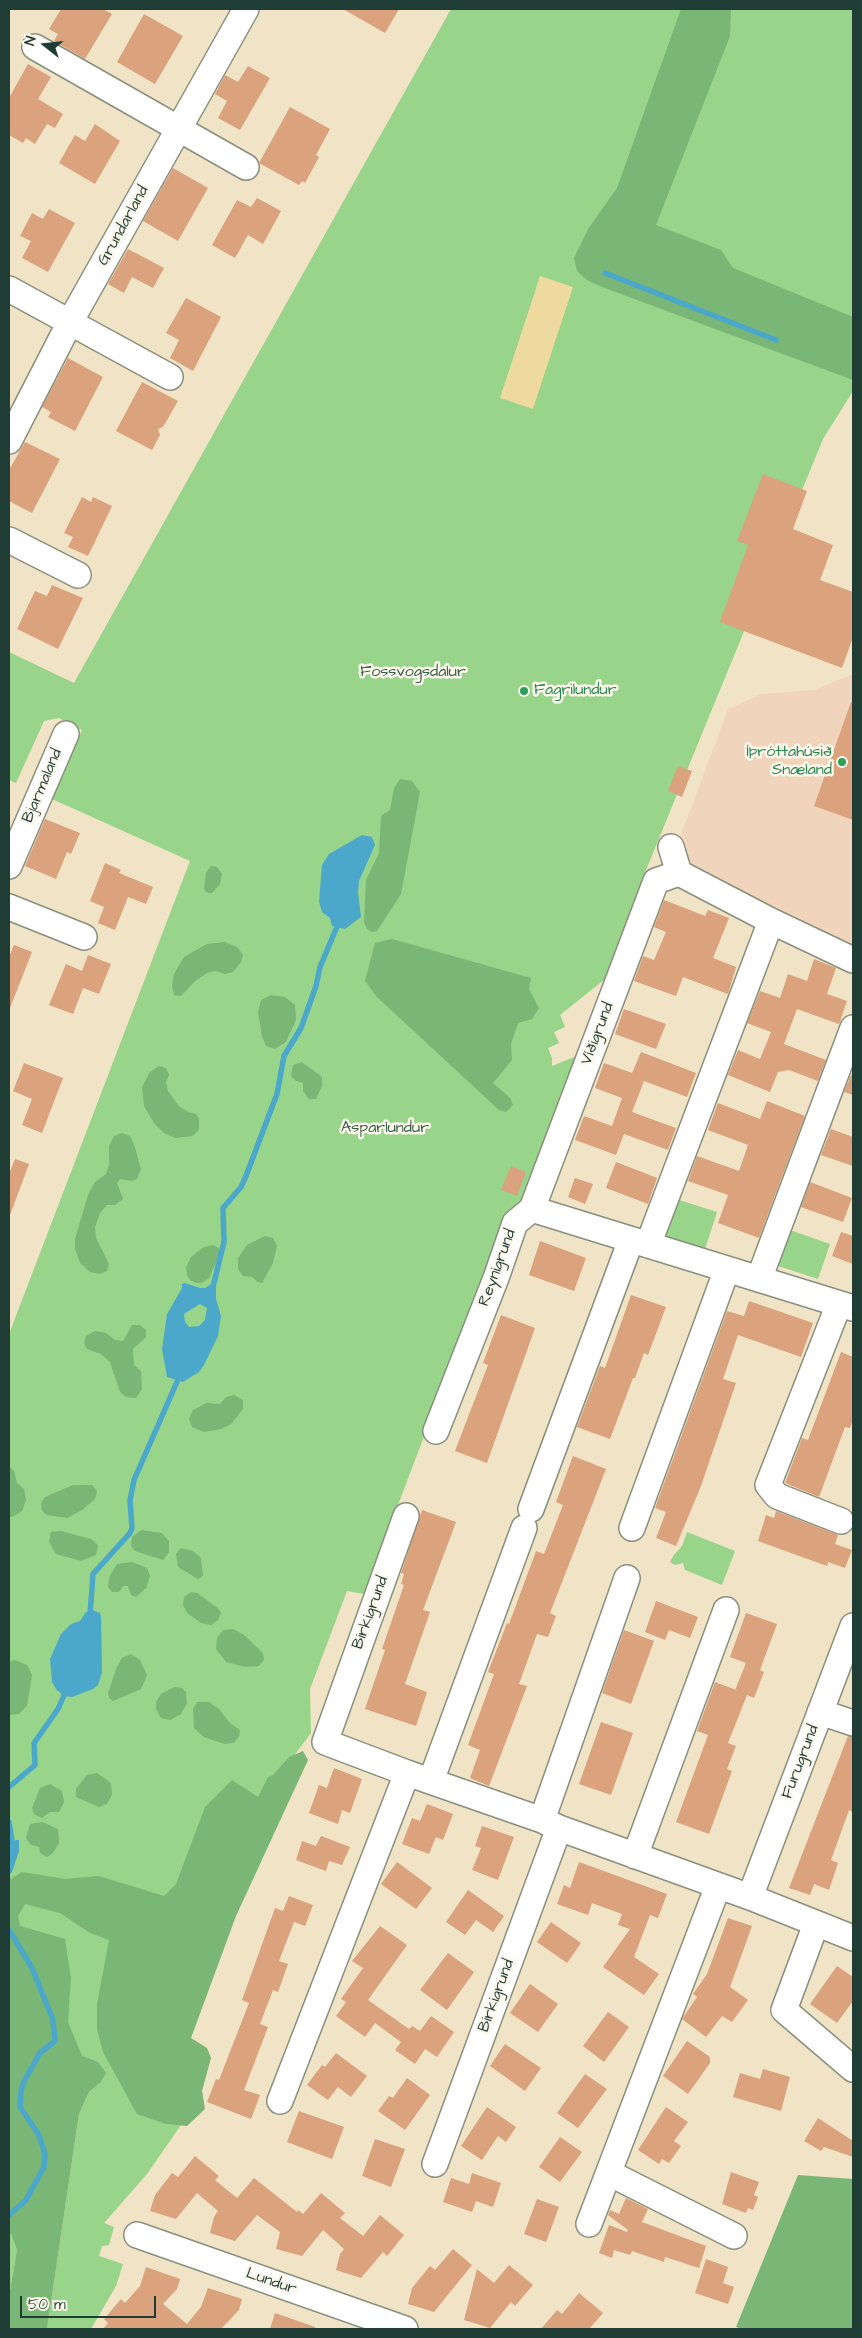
<!DOCTYPE html>
<meta charset="utf-8">
<style>
body{margin:0}
#map{position:relative;width:862px;height:2338px;overflow:hidden;background:#f1e3c6;font-family:"Architects Daughter",sans-serif}
canvas{display:block}
.frame{position:absolute;inset:0;border:10px solid #1f3d34;pointer-events:none}
.north{position:absolute;left:20px;top:20px;width:50px;height:50px;-webkit-text-stroke:4px #fbf7ec;paint-order:stroke;rotate:286deg;font-size:14px;font-weight:700;line-height:20px;text-align:center;color:#1f3d34}
.north::after{content:'';display:block;margin:auto;width:18px;height:22px;background:#1f3d34;clip-path:polygon(50% 0,100% 100%,50% 72%,0 100%)}
.scale{position:absolute;left:20px;top:2296px;width:136px;height:22px;box-sizing:border-box;border:2px solid #1f3d34;border-top:0;padding-left:6px;font-size:15px;line-height:18px;white-space:nowrap;color:#1f3d34;-webkit-text-stroke:4px #fbf7ec;paint-order:stroke}
</style>
<div id="map">
<canvas width="862" height="2338"></canvas>
<div class="frame"></div>
<div class="north">N</div>
<div class="scale">50 m</div>
</div>
<script>
const c = document.querySelector('canvas').getContext('2d');
c.lineJoin = 'round';
function fillPath(path, color) {
  c.fillStyle = color;
  c.fill(path, 'evenodd');
}
function toPath(rows) {
  const path = new Path2D();
  for (const r of rows) {
    path.moveTo(r[0], r[1]);
    for (let i = 2; i < r.length; i += 2) path.lineTo(r[i], r[i + 1]);
  }
  return path;
}
function stroke(path, color, width, dash) {
  c.strokeStyle = color;
  c.lineWidth = width;
  c.lineCap = dash ? 'butt' : 'round';
  c.setLineDash(dash || []);
  c.stroke(path);
}
function label(font, color, halo, rows, align = 'center') {
  c.font = font + ' "Architects Daughter",sans-serif';
  c.lineWidth = 5;
  c.setLineDash([]);
  c.textBaseline = 'middle';
  c.strokeStyle = halo;
  c.fillStyle = color;
  for (const [text, x, y, turn = 0] of rows) {
    c.save();
    c.translate(x, y);
    c.rotate((+turn || 0) * Math.PI / 180);
    c.textAlign = isNaN(turn) ? turn : align;
    if (halo) c.strokeText(text, 0, 0);
    c.fillText(text, 0, 0);
    c.restore();
  }
}
fillPath(toPath([
 [853,674,853,948,672,859,728,709,761,694,814,690]
]), '#f0d5bc');
fillPath(toPath([
 [451,9,853,9,853,391,823,439,646,870,605,979,560,1015,565,1027,554,1032,559,1043,548,1048,552,1058,552,1066,577,1056,554,1149,433,1413,364,1594,347,1591,310,1689,311,1733,229,1842,166,2124,181,2125,147,2174,104,2223,114,2227,109,2245,102,2246,99,2256,123,2264,116,2286,91,2329,47,2329,79,2114,89,2092,101,2082,105,2073,98,2063,9,2074,9,1334,190,861,52,799,82,730,59,718,44,721,16,783,9,780,9,652,74,683],
 [676,1199,717,1212,705,1249,664,1236],
 [790,1230,830,1244,818,1279,778,1266],
 [687,1532,735,1551,722,1585,685,1570,683,1563,675,1565,670,1562,674,1555,682,1546],
 [9,2233,11,2234,17,2250,9,2296]
]), '#98d489');
fillPath(toPath([
 [681,9,731,9,730,36,656,225,721,250,733,268,853,317,853,380,602,287,587,280,577,271,574,258,588,229,617,188],
 [400,779,412,781,420,792,401,894,377,931,372,932,367,929,364,922,366,880,379,853,381,816,390,810,394,788],
 [211,866,217,867,222,874,220,884,212,893,207,893,204,889,206,873],
 [392,939,531,978,529,989,539,1008,532,1019,518,1023,511,1044,512,1060,493,1083,510,1098,513,1105,506,1112,499,1110,377,997,365,981,375,943],
 [225,942,237,947,243,955,241,962,233,972,225,974,215,971,207,973,195,981,181,996,174,995,172,986,174,974,184,957,207,944],
 [271,995,285,997,295,1005,296,1020,286,1042,275,1049,266,1046,262,1036,258,1012,261,1000],
 [302,1062,322,1077,322,1086,316,1099,309,1099,303,1091,303,1083,296,1081,291,1076,293,1065],
 [159,1066,166,1068,169,1075,166,1082,168,1091,179,1106,188,1112,196,1114,199,1119,199,1129,193,1136,175,1138,164,1133,154,1123,144,1106,142,1087,150,1072],
 [122,1133,130,1136,134,1144,141,1169,137,1179,132,1181,120,1179,117,1183,123,1199,115,1205,107,1205,100,1213,95,1227,96,1238,109,1264,107,1271,100,1274,90,1272,80,1263,75,1249,75,1239,88,1195,95,1182,106,1174,109,1165,109,1146,114,1136],
 [265,1236,273,1238,277,1246,273,1263,262,1283,258,1282,252,1277,243,1276,238,1269,238,1258,247,1245],
 [213,1245,219,1248,220,1254,209,1278,202,1283,196,1283,190,1280,187,1275,186,1267,191,1257,204,1247],
 [132,1325,140,1325,146,1330,146,1337,133,1349,134,1365,141,1371,142,1389,136,1398,126,1397,120,1392,110,1362,101,1354,87,1349,84,1343,86,1336,95,1331,106,1333,115,1340,123,1341],
 [234,1395,243,1400,243,1409,231,1424,221,1429,204,1432,192,1427,189,1419,193,1410,206,1403,220,1404,226,1397],
 [9,1466,14,1471,17,1483,24,1489,26,1500,22,1511,12,1517,9,1516],
 [73,1485,92,1485,97,1491,95,1499,82,1510,67,1518,47,1515,42,1511,41,1504,45,1497],
 [141,1530,162,1533,169,1541,169,1552,163,1560,135,1551,131,1545,132,1537],
 [61,1531,91,1539,98,1545,96,1555,81,1561,56,1554,49,1542,51,1532],
 [181,1548,193,1551,201,1558,203,1576,198,1579,178,1567,176,1554],
 [132,1562,147,1568,150,1576,146,1588,136,1597,131,1595,128,1586,123,1586,119,1592,112,1592,108,1587,109,1577,117,1564],
 [191,1592,197,1593,219,1609,221,1613,218,1620,211,1625,201,1623,187,1613,183,1605,184,1597],
 [233,1629,244,1635,263,1653,264,1660,259,1666,246,1667,226,1662,216,1649,217,1638,223,1630],
 [131,1654,140,1660,147,1675,141,1689,113,1701,109,1698,108,1693,116,1669,122,1658],
 [15,1660,27,1665,32,1675,27,1706,19,1714,9,1715,9,1662],
 [174,1687,182,1688,186,1692,187,1703,181,1714,170,1720,161,1718,156,1709,156,1702,161,1694],
 [197,1702,209,1702,219,1709,230,1723,240,1730,239,1737,233,1743,225,1744,204,1737,194,1728,193,1709],
 [303,1751,308,1760,236,1916,191,2038,207,2048,211,2058,202,2091,205,2109,187,2126,166,2124,137,2114,103,2052,97,2030,97,2004,109,1940,90,1933,60,1913,25,1904,18,1916,20,1926,65,1939,71,1978,68,2022,82,2056,98,2062,106,2073,101,2082,89,2092,79,2114,47,2329,9,2329,9,2296,17,2250,11,2234,9,2233,9,1880,22,1872,65,1879,99,1876,164,1896,176,1884,205,1807,232,1780,258,1797,268,1777,273,1775,289,1757],
 [97,1773,111,1783,112,1795,107,1804,99,1807,76,1797,76,1789,87,1775],
 [50,1784,62,1791,64,1802,59,1812,50,1812,42,1818,34,1814,32,1808,40,1788],
 [42,1822,58,1829,59,1843,53,1853,47,1857,40,1853,39,1847,31,1845,26,1838,30,1824],
 [798,2175,853,2179,853,2329,742,2329,736,2327]
]), '#7ab675');
fillPath(toPath([
 [540,276,573,287,533,409,500,398]
]), '#eeda9e');
fillPath(toPath([
 [362,835,372,837,375,845,359,881,358,893,361,917,345,929,332,926,330,918,322,912,319,902,322,865,329,854],
 [185,1283,200,1288,205,1288,213,1283,216,1287,216,1299,221,1316,218,1336,204,1365,199,1372,183,1382,167,1377,162,1349,167,1314,182,1288,182,1284],
 [200,1304,207,1308,205,1320,199,1326,189,1327,185,1322,184,1314],
 [92,1610,100,1613,101,1617,102,1673,98,1685,93,1689,72,1697,64,1696,56,1689,52,1682,50,1659,61,1634,71,1624,80,1621,86,1612],
 [16,1840,19,1840,19,1851,12,1872,9,1875,9,1844]
]), '#4ca8ca');
stroke(toPath([
 [605,273,776,340],
 [212,1291,224,1242,223,1208,241,1187,246,1176,277,1094,284,1056,301,1028,316,986,320,967,339,922],
 [90,1615,93,1574,130,1533,132,1528,130,1500,134,1480,180,1375],
 [9,1787,35,1765,34,1743,58,1709,66,1691],
 [9,1822,12,1841,9,1849],
 [9,1930,31,1966,39,1985,53,2020,55,2041,40,2053,24,2081,21,2091,20,2107,39,2135,45,2154,44,2167,26,2200,9,2215]
]), '#4ca8ca', 5.5);
fillPath(toPath([
 [61,9,103,9,112,14,85,59,54,41,58,34,49,29],
 [343,9,399,9,385,33],
 [144,14,183,36,155,84,117,62],
 [28,64,51,77,38,99,63,114,55,128,47,124,35,144,26,138,23,143,9,135,9,98],
 [248,66,270,78,240,130,218,118,227,101,215,94,225,75,238,82],
 [290,107,330,129,316,155,319,157,305,183,302,181,299,185,259,163],
 [95,124,120,141,95,184,59,163,75,135,85,141],
 [173,168,208,188,178,241,143,221],
 [257,198,281,211,263,244,248,235,235,258,212,245,237,200,251,207],
 [49,209,75,223,48,272,22,258,31,241,20,236,32,213,43,219],
 [128,249,164,268,153,288,132,277,124,293,108,284],
 [186,298,221,317,193,371,170,358,179,340,166,333],
 [68,358,103,377,75,431,48,417,51,412,42,407],
 [142,382,178,401,163,427,158,429,160,435,152,450,116,431],
 [25,442,60,459,32,513,9,501,9,470],
 [763,474,807,491,793,529,833,545,820,580,853,592,853,637,842,668,720,622,748,545,737,541],
 [82,497,91,502,93,497,112,506,88,556,68,547,73,537,64,533],
 [52,585,83,598,58,649,17,629,35,591,47,596],
 [851,702,853,703,853,820,814,806],
 [678,766,692,771,682,797,668,791],
 [45,819,80,833,71,854,67,852,56,879,25,866],
 [105,863,121,870,119,873,153,887,146,904,128,897,115,930,98,923,104,907,90,901],
 [664,900,705,916,708,910,729,918,713,958,736,967,728,994,683,977,676,996,634,981,643,956,654,960,666,932,654,927],
 [14,945,32,952,10,1008,9,957],
 [88,955,111,964,99,994,83,988,73,1014,49,1005,66,964,82,971],
 [814,959,836,968,827,994,847,1001,839,1024,797,1009,784,1044,826,1060,818,1081,789,1070,778,1072,770,1092,728,1075,738,1050,760,1059,771,1032,747,1023,760,991,780,998,788,974,807,981],
 [624,1009,666,1024,656,1049,615,1034],
 [641,1052,696,1073,687,1097,644,1081,632,1112,676,1128,668,1150,624,1134,616,1155,575,1140,584,1116,612,1126,622,1098,595,1088,604,1063,632,1073],
 [24,1063,63,1078,42,1133,22,1125,32,1099,13,1091],
 [851,1075,853,1076,853,1095,844,1092],
 [767,1101,805,1116,759,1238,718,1223,728,1195,688,1181,697,1156,739,1171,748,1145,708,1130,718,1103,760,1119],
 [831,1129,853,1137,853,1166,821,1155],
 [15,1159,29,1164,10,1215,9,1174],
 [616,1162,657,1178,648,1204,606,1188],
 [511,1166,526,1172,517,1196,501,1190],
 [575,1178,593,1184,585,1204,568,1197],
 [810,1182,852,1198,843,1222,801,1207],
 [841,1232,853,1236,853,1264,832,1256],
 [540,1241,586,1258,574,1291,529,1275],
 [631,1295,666,1307,648,1355,644,1353,635,1378,633,1378,610,1439,577,1427,600,1366,605,1368],
 [749,1301,813,1323,801,1357,738,1335,723,1379,736,1383,701,1486,676,1546,656,1538,666,1512,655,1508,727,1311,744,1316],
 [501,1315,535,1328,487,1463,455,1451,488,1365,483,1363],
 [841,1352,853,1357,853,1419,850,1428,845,1427,819,1497,785,1483,802,1438,808,1440],
 [573,1456,606,1469,550,1613,556,1616,548,1637,537,1634,519,1684,527,1686,489,1786,470,1778,480,1750,468,1745,494,1674,488,1672,507,1623,509,1624,536,1551,544,1554,563,1505,556,1502],
 [422,1510,456,1522,423,1610,430,1612,405,1684,427,1692,416,1726,365,1709,385,1650,382,1649,404,1585,401,1584,404,1574,401,1573],
 [776,1511,838,1535,835,1544,852,1550,845,1568,828,1562,827,1566,758,1541,766,1515,774,1518],
 [656,1601,698,1617,690,1638,669,1630,665,1640,645,1632],
 [746,1613,777,1624,760,1670,764,1672,754,1698,747,1695,728,1743,736,1746,727,1769,732,1771,709,1834,676,1822,708,1735,697,1731,715,1682,739,1691,735,1690,746,1663,730,1657],
 [624,1630,654,1641,631,1704,602,1693],
 [601,1722,633,1733,611,1795,579,1784],
 [848,1736,853,1737,853,1812,849,1810,831,1860,838,1863,829,1890,814,1884,810,1895,789,1888],
 [334,1768,362,1779,350,1813,342,1810,338,1824,309,1813,319,1785,327,1788],
 [427,1804,453,1814,443,1840,436,1837,429,1854,402,1844,412,1818,420,1821],
 [482,1826,514,1837,498,1880,472,1870,481,1848,475,1846],
 [321,1836,350,1847,342,1865,329,1861,326,1871,296,1860,302,1841,316,1846],
 [397,1862,432,1888,416,1909,381,1884],
 [579,1862,667,1894,658,1918,650,1915,634,1957,659,1974,644,1995,603,1967,630,1929,618,1925,622,1914,592,1903,588,1915,557,1904,564,1885,570,1888],
 [468,1890,504,1916,493,1932,476,1920,465,1935,446,1922],
 [289,1896,313,1905,305,1926,294,1922,279,1961,288,1964,278,1992,273,1990,260,2024,268,2027,244,2090,260,2095,251,2119,207,2102,216,2079,219,2080,249,2003,242,2000,275,1908,283,1911],
 [728,1918,752,1926,730,1987,748,2000,732,2022,722,2016,706,2037,682,2019,697,1997,693,1994,707,1974],
 [551,1922,581,1943,567,1963,537,1942],
 [380,1926,407,1945,368,2000,409,2029,412,2026,420,2031,431,2016,454,2032,437,2057,425,2049,415,2064,395,2050,401,2042,375,2023,365,2037,336,2016,346,2002,341,1999,363,1968,352,1961],
 [448,1953,474,1972,447,2010,420,1990],
 [837,1966,853,1977,853,2001,837,2023,810,2004],
 [530,1984,558,2004,538,2032,510,2013],
 [608,2012,629,2027,604,2062,583,2046],
 [687,2041,710,2057,710,2063,688,2094,663,2076],
 [505,2044,541,2068,525,2091,490,2066],
 [336,2053,367,2076,351,2097,338,2087,328,2100,307,2085,322,2065,325,2067],
 [763,2069,790,2077,781,2111,733,2097,740,2073,760,2079],
 [585,2074,607,2089,578,2128,557,2113],
 [407,2078,430,2095,405,2130,378,2111,389,2096,393,2098],
 [487,2107,516,2127,506,2142,498,2136,482,2160,461,2146],
 [666,2107,688,2122,674,2141,681,2146,669,2163,662,2159,659,2164,638,2150],
 [299,2111,344,2127,332,2159,287,2142],
 [818,2118,853,2141,853,2157,824,2147,821,2151,804,2141],
 [560,2137,582,2152,560,2182,539,2167],
 [375,2139,405,2149,391,2187,362,2176],
 [195,2156,219,2176,215,2180,237,2198,254,2178,297,2212,298,2210,303,2214,321,2193,345,2213,340,2218,363,2236,380,2215,404,2235,387,2256,383,2252,361,2278,336,2270,340,2254,344,2249,323,2230,302,2256,276,2249,280,2232,257,2215,235,2241,210,2233,214,2217,218,2211,197,2193,176,2219,150,2211,155,2195,172,2173,178,2177],
 [731,2172,759,2182,754,2195,758,2197,753,2210,748,2208,746,2213,722,2204],
 [472,2173,501,2183,493,2207,476,2201,472,2212,443,2202,451,2178,469,2184],
 [626,2198,648,2209,642,2222,706,2246,699,2268,665,2257,664,2262,632,2251,630,2255,614,2250,612,2258,599,2253,609,2225,627,2232,628,2230,608,2215,610,2210,619,2214],
 [537,2199,559,2207,546,2242,524,2234],
 [453,2249,472,2265,434,2312,408,2304,412,2288,430,2266,435,2270],
 [706,2259,728,2267,723,2283,734,2287,728,2304,695,2293],
 [509,2265,533,2285,515,2306,511,2302,490,2328,464,2320,477,2269,494,2283],
 [146,2267,180,2279,177,2289,163,2304,187,2324,201,2307,208,2288,242,2299,239,2310,221,2329,103,2329,108,2323,104,2319,121,2299,125,2303,140,2286],
 [579,2293,603,2313,589,2329,541,2329,557,2310,562,2314],
 [275,2313,315,2327,315,2329,270,2329]
]), '#daa27d');
const minor = toPath([
 [35,47,246,167],
 [9,289,170,377],
 [9,441,70,322,246,9],
 [9,540,78,575],
 [671,847,679,873,771,921,853,960],
 [9,866,66,734],
 [9,907,84,937],
 [532,1209,853,1308],
 [648,1245,771,921],
 [759,1279,853,1028],
 [839,1304,768,1485,777,1496,841,1521],
 [436,1431,496,1278,515,1223,532,1209,656,881,679,873],
 [531,1509,631,1240],
 [406,1516,325,1742,407,1773,542,1820,559,1828,750,1897,853,1938],
 [632,1528,727,1269],
 [820,1712,853,1723],
 [431,1781,524,1528],
 [542,1820,627,1578],
 [635,1856,726,1610],
 [750,1897,853,1626],
 [816,1924,784,2010,853,2069],
 [280,2101,407,1773],
 [435,2164,559,1828],
 [609,2173,734,2236],
 [589,2224,718,1886],
 [137,2235,405,2329]
]);
stroke(minor, '#88907d', 28);
stroke(minor, '#fff', 25);
for (const [x, y, r, color] of [
 [524,691,5,"#2e9e5b"],
 [842,762,5,"#2e9e5b"]
]) {
  const dot = new Path2D();
  dot.arc(x, y, r, 0, 2 * Math.PI);
  c.fillStyle = color;
  c.fill(dot);
  stroke(dot, '#fbf7ec', 2);
}
label('16px', '#1f3d34', '#fbf7ec', [
 ["Grundarland",124,226,-61],
 ["Bjarmaland",43,786,-67],
 ["Víðigrund",598,1034,-69],
 ["Reynigrund",498,1268,-70],
 ["Birkigrund",371,1613,-70],
 ["Furugrund",801,1762,-69],
 ["Birkigrund",497,1996,-70],
 ["Lundur",271,2282,19]
]);
label('16px', '#375b45', '#fbf7ec', [
 ["Fossvogsdalur",413,673],
 ["Asparlundur",385,1129]
]);
label('16px', '#27864d', '#fbf7ec', [
 ["Fagrilundur",534,691],
 ["Íþróttahúsið",832,753,"right"],
 ["Snæland",832,771,"right"]
], 'left');
</script>
